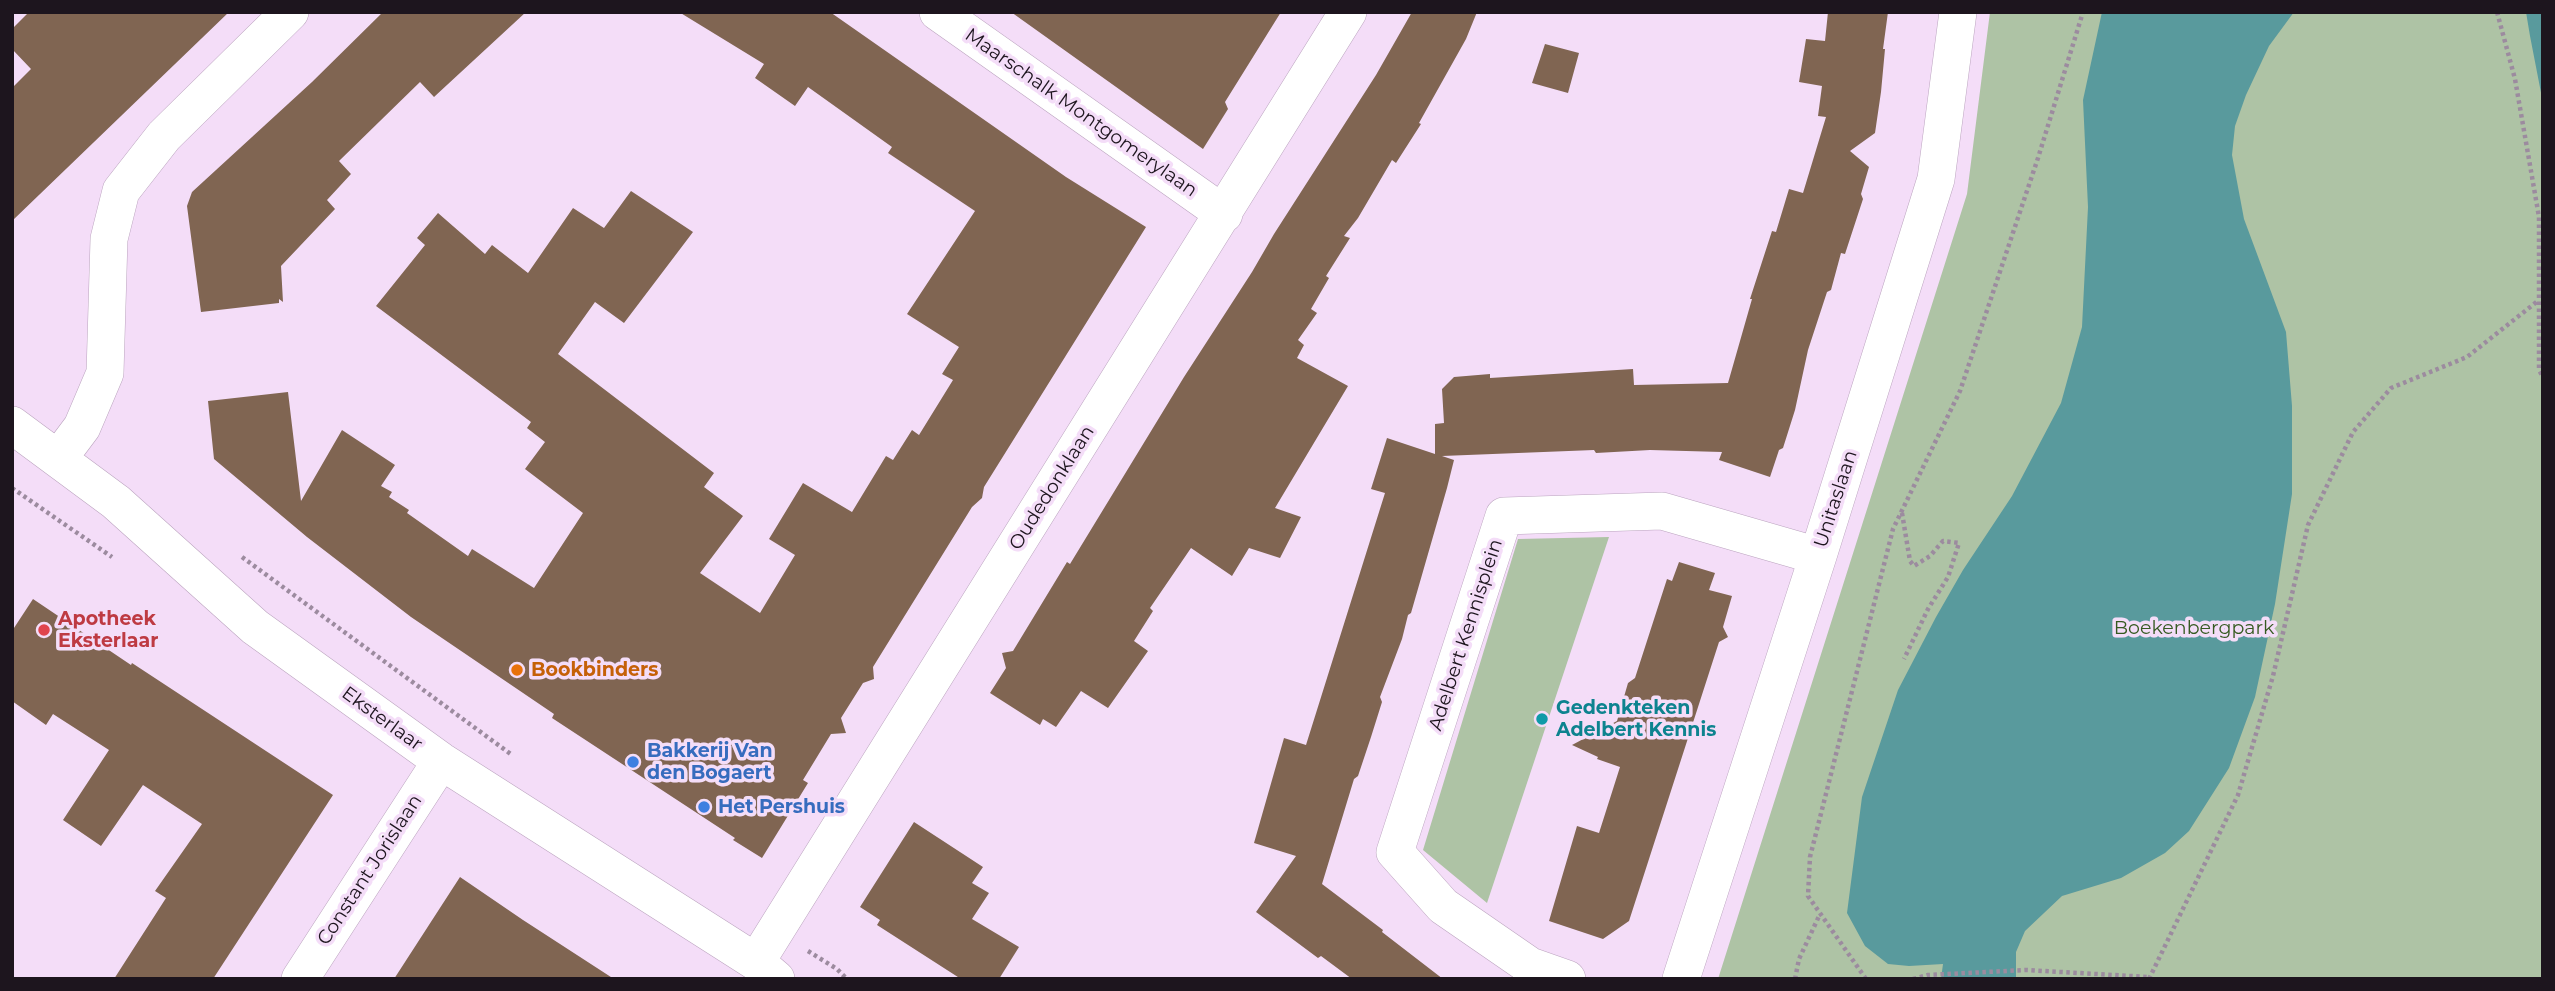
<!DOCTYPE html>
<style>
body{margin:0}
#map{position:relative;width:2555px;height:991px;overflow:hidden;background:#f4ddf8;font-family:Montserrat,sans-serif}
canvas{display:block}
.frame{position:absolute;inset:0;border:14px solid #1d151e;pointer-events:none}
</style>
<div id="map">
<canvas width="2555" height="991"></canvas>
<div class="frame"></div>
</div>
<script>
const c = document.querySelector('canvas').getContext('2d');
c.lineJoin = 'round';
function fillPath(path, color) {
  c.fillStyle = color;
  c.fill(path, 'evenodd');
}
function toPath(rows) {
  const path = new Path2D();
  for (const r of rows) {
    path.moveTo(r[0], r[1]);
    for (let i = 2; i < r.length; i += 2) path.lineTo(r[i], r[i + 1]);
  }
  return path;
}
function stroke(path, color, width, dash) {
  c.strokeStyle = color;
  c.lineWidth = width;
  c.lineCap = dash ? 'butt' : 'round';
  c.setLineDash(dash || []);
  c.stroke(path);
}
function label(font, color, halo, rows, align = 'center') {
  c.font = font + ' Montserrat,sans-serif';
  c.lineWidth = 7;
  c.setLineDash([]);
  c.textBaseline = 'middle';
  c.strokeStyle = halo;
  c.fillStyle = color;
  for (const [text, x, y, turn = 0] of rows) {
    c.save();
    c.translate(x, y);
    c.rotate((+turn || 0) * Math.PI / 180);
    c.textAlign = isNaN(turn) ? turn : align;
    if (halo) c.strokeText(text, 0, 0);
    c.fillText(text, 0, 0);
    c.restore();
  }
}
fillPath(toPath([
 [1990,12,2543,12,2543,979,1718,979,1967,194],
 [1609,537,1487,903,1423,850,1518,539]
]), '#aec3a5');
fillPath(toPath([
 [2102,12,2294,12,2269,46,2246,95,2235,126,2232,155,2244,219,2286,332,2292,406,2292,494,2275,604,2255,697,2229,768,2189,831,2165,853,2121,878,2062,896,2025,931,2016,952,2016,979,1941,979,1943,964,1909,966,1888,964,1865,946,1847,913,1862,797,1898,690,1936,617,1963,570,2012,496,2061,403,2082,327,2088,207,2083,100],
 [2526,12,2543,12,2543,103,2530,36]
]), '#599a9d');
fillPath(toPath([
 [29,12,229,12,12,221,12,88,31,69,12,49,12,29],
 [383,12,526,12,434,97,420,82,339,161,351,174,327,200,335,209,281,266,283,302,279,299,279,303,201,312,187,206,192,192,312,82],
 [679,12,830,12,1066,177,1146,227,984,487,982,498,972,507,873,667,874,679,863,683,841,718,846,733,831,734,803,780,808,783,762,858,733,840,735,838,552,718,554,714,411,617,307,537,214,459,208,401,288,392,301,501,342,430,395,465,381,486,392,492,389,497,409,510,407,513,468,556,472,549,534,588,583,513,525,469,545,442,527,428,531,422,376,306,425,245,417,238,438,213,485,254,492,245,528,273,573,208,604,228,631,191,693,232,624,323,595,302,558,354,714,473,704,487,743,516,700,573,760,613,795,555,769,539,803,483,852,512,886,456,893,460,912,430,919,435,953,380,942,374,959,347,907,314,975,211,888,153,892,147,808,87,795,106,755,78,764,64],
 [1011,12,1281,12,1225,102,1228,109,1203,149],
 [1412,12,1477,12,1466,39,1419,123,1421,124,1396,163,1392,160,1358,218,1344,236,1350,238,1326,276,1329,278,1311,309,1317,313,1298,340,1304,345,1297,358,1348,386,1275,508,1301,517,1280,558,1249,548,1232,576,1191,548,1150,608,1153,611,1134,641,1148,651,1108,708,1081,691,1056,727,1043,719,1040,725,990,693,1006,668,1002,653,1013,651,1067,562,1070,564,1184,377,1252,272,1274,234,1376,75],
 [1828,12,1888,12,1883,49,1885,49,1881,92,1875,133,1850,151,1869,167,1861,194,1863,199,1845,254,1841,253,1831,290,1827,292,1808,350,1795,410,1783,448,1779,450,1770,477,1719,460,1722,452,1650,450,1596,453,1594,450,1442,456,1454,460,1447,488,1411,613,1408,615,1402,639,1380,697,1382,702,1371,737,1358,776,1354,779,1322,884,1383,930,1382,932,1443,979,1352,979,1321,956,1318,958,1256,912,1296,856,1254,843,1284,738,1306,745,1385,493,1371,489,1387,438,1435,454,1435,424,1444,423,1442,389,1454,377,1490,374,1490,378,1633,369,1634,385,1728,383,1752,299,1750,299,1772,231,1776,232,1789,189,1803,193,1826,117,1818,116,1822,86,1799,82,1806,39,1825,41],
 [1545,44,1579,53,1568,93,1532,83],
 [1679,562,1715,573,1709,590,1732,596,1723,627,1728,637,1719,642,1629,921,1603,939,1549,921,1577,826,1599,833,1620,767,1597,759,1598,757,1572,745,1617,721,1628,683,1635,678,1667,579,1672,581],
 [33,599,131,665,132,663,333,795,213,979,114,979,166,898,155,891,202,824,143,785,101,846,63,820,109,750,53,714,46,725,12,701,12,631],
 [914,822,983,867,972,883,989,893,972,919,1019,947,999,979,961,979,877,925,880,920,860,907],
 [460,877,523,920,614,979,394,979]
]), '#806552');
const minor = toPath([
 [938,12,1224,214],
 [12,425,116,502,255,627,441,761,756,962,776,979],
 [58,459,82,427,105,373,109,239,121,191,164,136,290,12],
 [756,962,1348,12],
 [300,979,441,761],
 [1567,979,1530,966,1443,906,1395,852,1504,516,1662,511,1818,556],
 [1681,979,1818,556,1936,179,1958,12]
]);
stroke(minor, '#bba4bf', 38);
stroke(toPath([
 [2497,12,2515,79,2539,217,2539,370,2543,377],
 [12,488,112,557],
 [1902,513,1910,561,1914,566,1930,556,1943,541,1959,543,1948,577,1928,609,1904,659],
 [242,557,512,755],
 [808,951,837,969,847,979],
 [1795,979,1799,959,1820,914],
 [1866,979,1808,896,1810,857,1893,529,1960,391,2038,158,2083,12],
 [1913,979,1928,975,2026,970,2148,977],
 [2149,979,2238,795,2273,676,2308,525,2353,432,2391,388,2467,357,2539,300]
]), '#9c8b9f', 4.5, [3.5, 3.5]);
stroke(minor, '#fff', 37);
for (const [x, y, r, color] of [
 [44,630,7,"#e0444e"],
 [517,670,7,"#e8710a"],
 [1542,719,7,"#0f9aa8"],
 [633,762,7,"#3f7fe0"],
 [704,807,7,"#3f7fe0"]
]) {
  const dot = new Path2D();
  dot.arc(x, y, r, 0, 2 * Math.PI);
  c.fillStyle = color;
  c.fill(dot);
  stroke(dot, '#f4ddf8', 2.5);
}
label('19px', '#1d151e', '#f4ddf8', [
 ["Maarschalk Montgomerylaan",1081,113,35],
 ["Oudedonklaan",1052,488,-58],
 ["Unitaslaan",1836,499,-72],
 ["Adelbert Kennisplein",1466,635,-72],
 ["Eksterlaar",382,719,36],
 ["Constant Jorislaan",370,870,-57]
]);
label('bold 19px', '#be3a42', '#f4ddf8', [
 ["Apotheek",58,619],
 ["Eksterlaar",58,641]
], 'left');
label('19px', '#355a20', '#f4ddf8', [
 ["Boekenbergpark",2194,628]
]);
label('bold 19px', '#c56008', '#f4ddf8', [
 ["Bookbinders",531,670]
], 'left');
label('bold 19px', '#0d838f', '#f4ddf8', [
 ["Gedenkteken",1556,708],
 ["Adelbert Kennis",1556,730]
], 'left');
label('bold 19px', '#366cbe', '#f4ddf8', [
 ["Bakkerij Van",647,751],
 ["den Bogaert",647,773],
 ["Het Pershuis",718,807]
], 'left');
</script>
